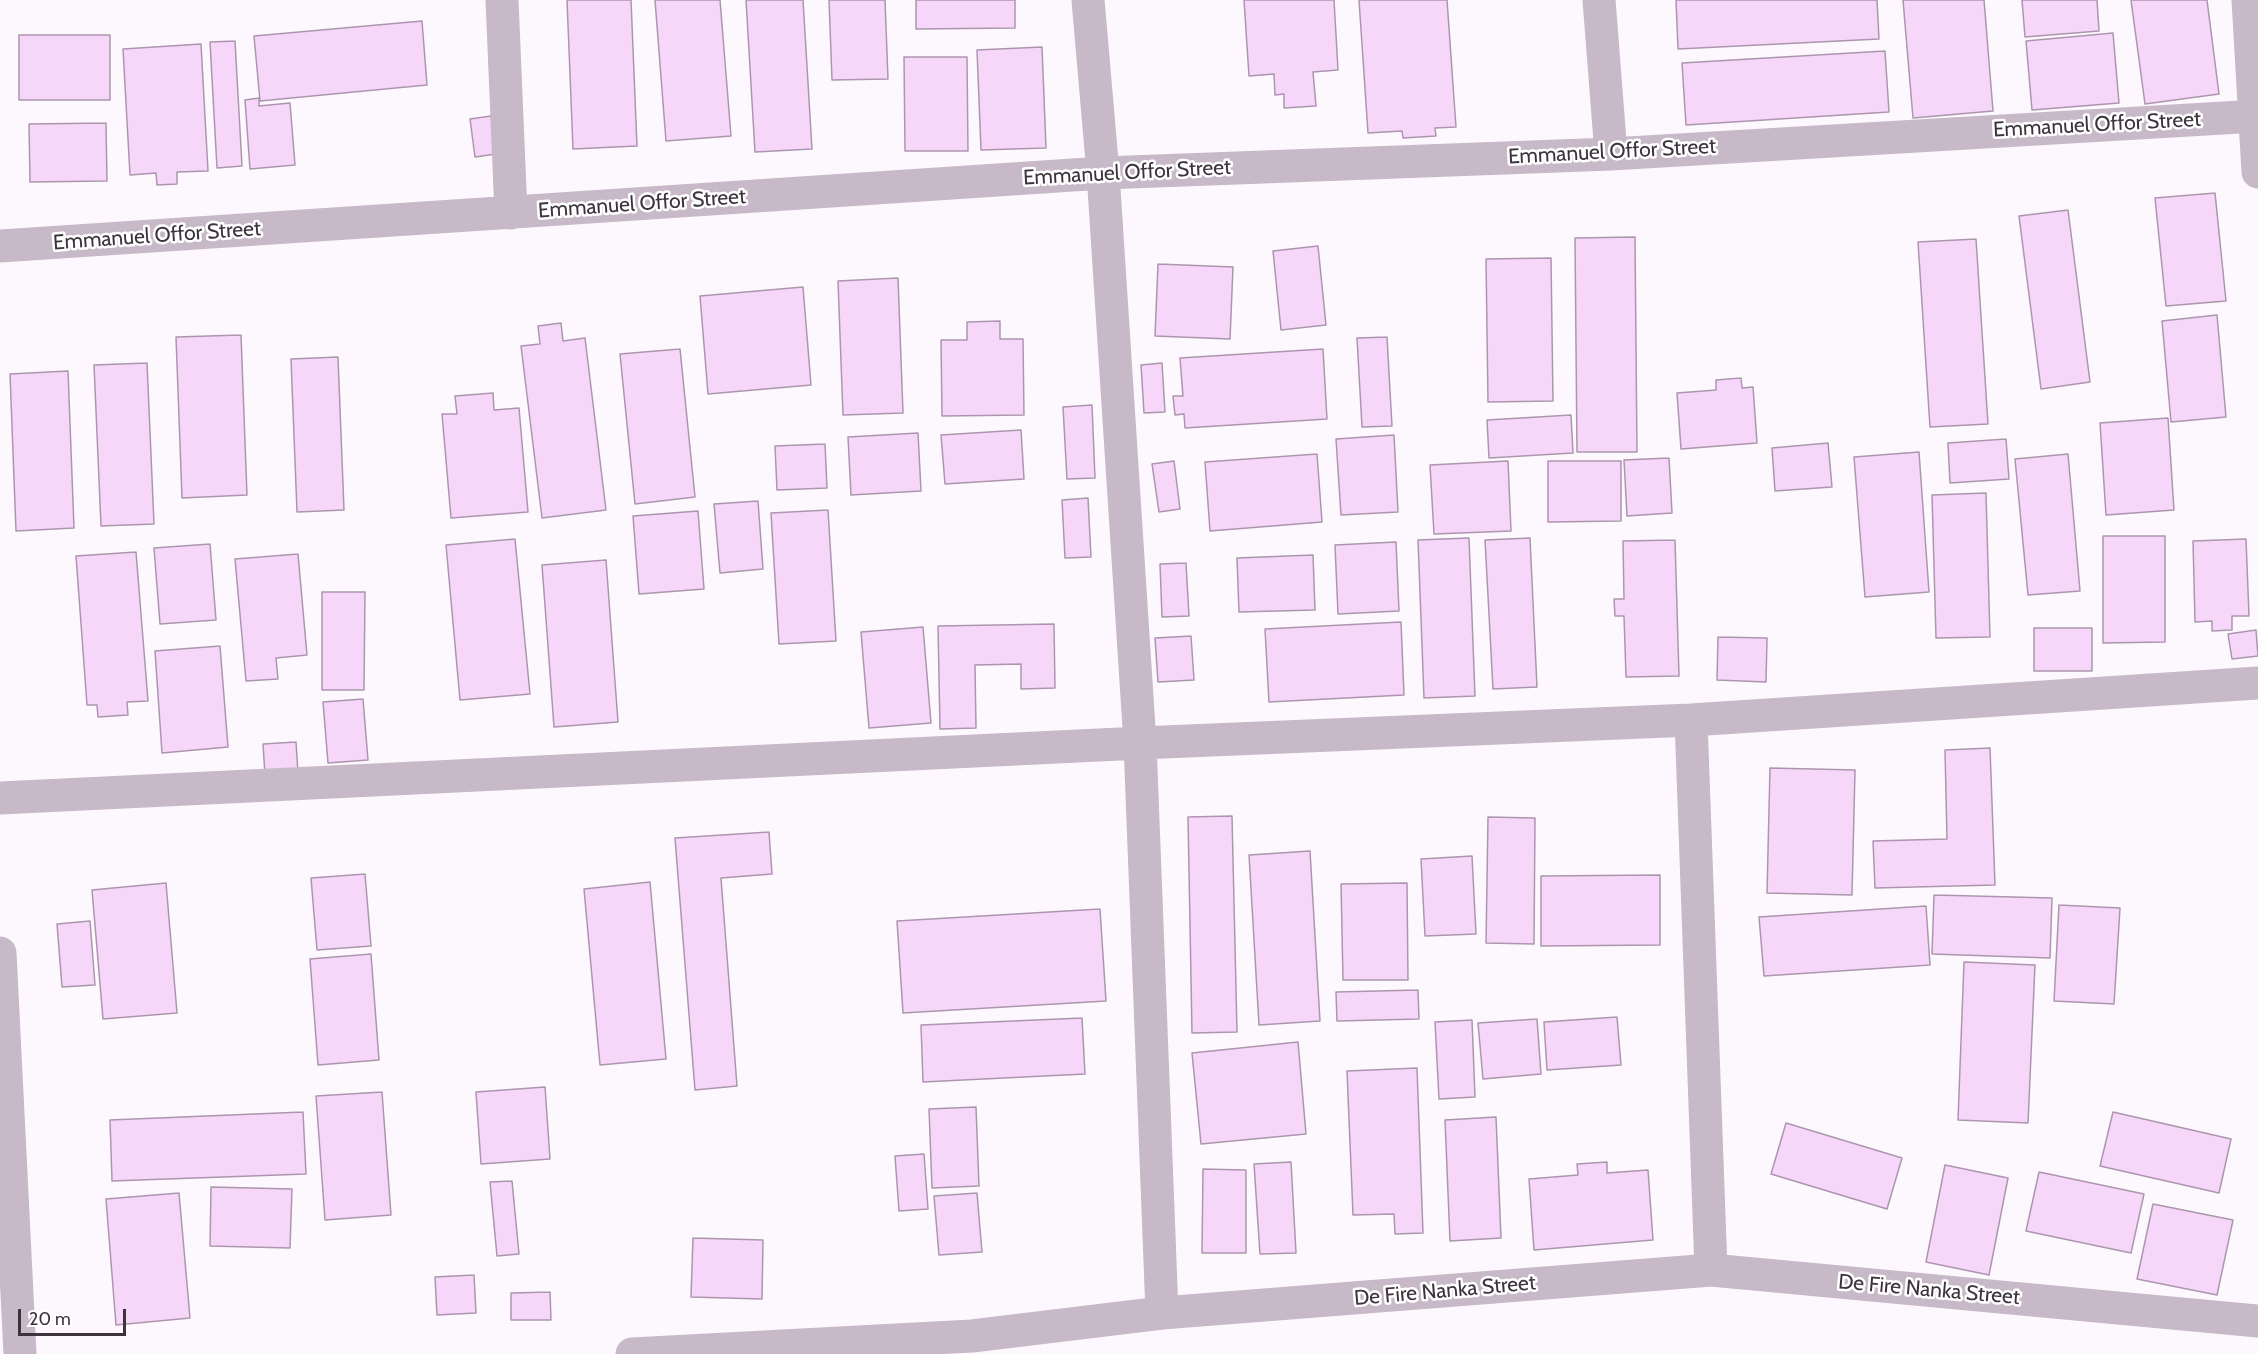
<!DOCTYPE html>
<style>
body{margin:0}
#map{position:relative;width:2258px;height:1354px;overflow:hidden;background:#fdf8fe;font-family:Cabin,sans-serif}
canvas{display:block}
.scale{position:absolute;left:18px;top:1309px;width:108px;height:27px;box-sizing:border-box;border:3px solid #3c333d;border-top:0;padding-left:8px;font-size:18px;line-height:21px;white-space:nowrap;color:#3c333d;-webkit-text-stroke:4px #fff;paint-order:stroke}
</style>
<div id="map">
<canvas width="2258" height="1354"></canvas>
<div class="scale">20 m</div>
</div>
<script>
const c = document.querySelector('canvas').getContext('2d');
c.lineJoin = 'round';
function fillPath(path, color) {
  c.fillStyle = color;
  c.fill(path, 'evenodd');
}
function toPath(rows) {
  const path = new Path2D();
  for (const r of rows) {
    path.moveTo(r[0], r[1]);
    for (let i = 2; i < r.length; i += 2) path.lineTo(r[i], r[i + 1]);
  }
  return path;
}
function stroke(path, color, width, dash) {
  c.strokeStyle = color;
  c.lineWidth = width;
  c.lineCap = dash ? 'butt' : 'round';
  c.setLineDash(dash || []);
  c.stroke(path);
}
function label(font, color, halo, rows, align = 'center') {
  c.font = font + ' Cabin,sans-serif';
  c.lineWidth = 5;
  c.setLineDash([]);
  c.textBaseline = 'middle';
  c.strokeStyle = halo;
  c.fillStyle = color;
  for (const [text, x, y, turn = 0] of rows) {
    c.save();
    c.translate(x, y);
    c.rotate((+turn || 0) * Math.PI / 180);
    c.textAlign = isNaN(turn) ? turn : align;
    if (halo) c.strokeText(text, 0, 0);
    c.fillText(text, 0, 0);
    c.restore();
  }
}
const building = toPath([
 [567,0,631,0,637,146,573,149,567,0],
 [655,0,720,0,731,136,666,141,655,0],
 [746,0,803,0,812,149,755,152,746,0],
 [829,0,885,0,888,79,832,80,829,0],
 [916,0,1015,0,1015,28,916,29,916,0],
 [1244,0,1334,0,1338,70,1313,72,1316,106,1284,108,1284,94,1275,95,1274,74,1249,76,1244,0],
 [1359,0,1447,0,1456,127,1435,128,1436,136,1403,138,1402,131,1368,133,1359,0],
 [1676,0,1877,0,1879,39,1678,49,1676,0],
 [1903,0,1984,0,1993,111,1913,118,1903,0],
 [2022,0,2097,0,2099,31,2025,37,2022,0],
 [2131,0,2207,0,2219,94,2145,104,2131,0],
 [422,21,427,85,260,101,254,36,422,21],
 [2113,33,2119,103,2032,110,2026,41,2113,33],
 [19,35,110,35,110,100,19,100,19,35],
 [235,41,242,166,217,168,210,42,235,41],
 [201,44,208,171,177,172,177,184,157,185,156,173,130,175,123,49,201,44],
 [1042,47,1046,148,981,150,977,50,1042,47],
 [1885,51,1889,112,1686,125,1682,63,1885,51],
 [904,57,967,57,968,151,905,151,904,57],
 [259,98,259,106,290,103,295,165,250,169,245,100,259,98],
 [491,116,496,154,475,157,470,119,491,116],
 [106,123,107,181,30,182,29,124,106,123],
 [2215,193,2226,301,2166,306,2155,198,2215,193],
 [2068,210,2090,382,2041,389,2019,216,2068,210],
 [1635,237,1637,452,1577,452,1575,238,1635,237],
 [1976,239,1988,424,1930,427,1918,242,1976,239],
 [1318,246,1326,325,1281,330,1273,251,1318,246],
 [1551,258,1553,401,1488,402,1486,259,1551,258],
 [1158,264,1233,267,1230,339,1155,336,1158,264],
 [898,278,903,413,843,415,838,281,898,278],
 [803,287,811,385,708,394,700,296,803,287],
 [2217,315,2226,417,2171,422,2162,321,2217,315],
 [1000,321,1000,339,1023,339,1024,415,942,416,941,340,967,340,967,322,1000,321],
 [561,323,563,341,585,338,606,510,542,518,521,346,540,344,538,326,561,323],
 [241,335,247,495,182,498,176,337,241,335],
 [1387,337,1392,426,1362,427,1357,338,1387,337],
 [680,349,695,497,635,504,620,354,680,349],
 [1323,349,1327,419,1185,428,1184,414,1175,415,1173,396,1183,396,1180,358,1323,349],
 [338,357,344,510,297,512,291,359,338,357],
 [147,363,154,524,101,526,94,365,147,363],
 [1162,363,1165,412,1144,413,1141,365,1162,363],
 [68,371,74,528,16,531,10,374,68,371],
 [1741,378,1742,388,1753,387,1757,443,1681,449,1677,393,1716,390,1716,380,1741,378],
 [493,393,494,410,519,408,528,512,451,518,442,414,457,414,455,396,493,393],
 [1092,405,1095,478,1067,479,1063,407,1092,405],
 [1571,415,1573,453,1489,458,1487,420,1571,415],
 [2168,418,2174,510,2106,515,2100,423,2168,418],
 [1021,430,1024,479,945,484,941,435,1021,430],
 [918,433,921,491,851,495,848,437,918,433],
 [1394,435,1398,512,1341,515,1336,439,1394,435],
 [2006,439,2009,479,1950,483,1948,443,2006,439],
 [1828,443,1832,487,1775,491,1772,448,1828,443],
 [825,444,827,488,777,490,775,446,825,444],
 [1919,452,1929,592,1865,597,1854,457,1919,452],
 [1317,454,1322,522,1210,531,1205,462,1317,454],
 [2068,454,2080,591,2028,595,2015,459,2068,454],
 [1669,458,1672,513,1627,516,1624,460,1669,458],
 [1174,461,1180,509,1159,512,1152,464,1174,461],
 [1508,461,1511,531,1434,534,1430,465,1508,461],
 [1548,461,1621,461,1621,521,1548,522,1548,461],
 [1986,493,1990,637,1936,638,1932,495,1986,493],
 [1088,498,1091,557,1065,558,1062,500,1088,498],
 [758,501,763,569,720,573,714,504,758,501],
 [828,510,836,641,779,644,771,513,828,510],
 [698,511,704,589,639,594,633,516,698,511],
 [2103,536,2165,536,2165,642,2103,643,2103,536],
 [1469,538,1475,696,1424,698,1418,540,1469,538],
 [1530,538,1537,687,1493,689,1485,540,1530,538],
 [515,539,530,694,460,700,446,545,515,539],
 [2246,539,2249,616,2232,616,2232,630,2212,631,2212,621,2195,622,2193,541,2246,539],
 [1675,540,1679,676,1626,677,1624,616,1615,616,1614,599,1624,599,1623,541,1675,540],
 [1396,542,1399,611,1338,614,1335,545,1396,542],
 [210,544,216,620,160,624,154,548,210,544],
 [136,552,148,701,127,702,128,715,98,717,97,705,87,705,76,556,136,552],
 [298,554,307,655,276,658,278,679,246,681,235,559,298,554],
 [1313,555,1315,610,1239,612,1237,558,1313,555],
 [606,560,618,722,554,727,542,565,606,560],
 [1186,563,1189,616,1162,617,1160,564,1186,563],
 [322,592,365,592,364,690,322,690,322,592],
 [1401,622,1404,695,1269,702,1265,629,1401,622],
 [1054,624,1055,688,1021,689,1021,664,975,665,976,728,940,729,938,626,1054,624],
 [923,627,931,723,869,728,861,632,923,627],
 [2034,628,2092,628,2092,671,2034,671,2034,628],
 [2256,630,2258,656,2232,659,2228,634,2256,630],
 [1191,636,1194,680,1158,682,1155,638,1191,636],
 [1718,637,1767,638,1766,682,1717,680,1718,637],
 [220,646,228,747,162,753,155,651,220,646],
 [363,699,368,760,328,763,323,702,363,699],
 [296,742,298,773,265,775,263,744,296,742],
 [1990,748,1995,885,1875,888,1873,841,1947,839,1945,750,1990,748],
 [1770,768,1855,770,1852,895,1767,893,1770,768],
 [1232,816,1237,1032,1192,1033,1188,817,1232,816],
 [1488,817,1535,818,1534,944,1486,943,1488,817],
 [769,832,772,874,721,878,737,1086,695,1090,675,838,769,832],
 [1310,851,1320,1021,1259,1025,1249,855,1310,851],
 [1472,856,1476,934,1425,936,1421,859,1472,856],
 [365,874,371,946,317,950,311,878,365,874],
 [1660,875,1660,945,1541,946,1541,876,1660,875],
 [650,882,666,1059,600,1065,584,889,650,882],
 [166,883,177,1013,103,1019,92,890,166,883],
 [1407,883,1408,980,1343,980,1341,884,1407,883],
 [1934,895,2052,898,2050,958,1932,954,1934,895],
 [2059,905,2120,908,2114,1004,2054,1001,2059,905],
 [1926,906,1930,965,1764,976,1759,917,1926,906],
 [1100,909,1106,1001,903,1013,897,921,1100,909],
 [90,921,95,985,62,987,57,924,90,921],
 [371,954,379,1060,318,1065,310,959,371,954],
 [1964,962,2035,965,2028,1123,1958,1120,1964,962],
 [1418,990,1419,1019,1337,1021,1336,992,1418,990],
 [1617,1017,1621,1065,1547,1070,1544,1022,1617,1017],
 [1082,1018,1085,1074,923,1082,921,1025,1082,1018],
 [1537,1019,1541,1074,1483,1079,1478,1023,1537,1019],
 [1472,1020,1475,1097,1439,1099,1435,1022,1472,1020],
 [1298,1042,1306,1134,1201,1144,1192,1053,1298,1042],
 [1417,1068,1423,1233,1395,1234,1394,1214,1353,1215,1347,1071,1417,1068],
 [545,1087,550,1159,481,1164,476,1092,545,1087],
 [382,1092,391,1215,325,1220,316,1096,382,1092],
 [976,1107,979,1186,932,1188,929,1109,976,1107],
 [303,1112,306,1174,112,1181,110,1120,303,1112],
 [2113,1112,2231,1139,2219,1193,2100,1166,2113,1112],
 [1496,1117,1501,1238,1450,1241,1445,1120,1496,1117],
 [1786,1123,1902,1158,1887,1209,1771,1174,1786,1123],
 [924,1154,928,1209,899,1211,895,1156,924,1154],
 [1291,1162,1296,1253,1260,1254,1254,1164,1291,1162],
 [1607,1162,1607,1173,1648,1170,1653,1240,1534,1250,1529,1179,1578,1175,1577,1164,1607,1162],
 [1945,1165,2008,1178,1989,1275,1926,1262,1945,1165],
 [1203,1169,1246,1170,1246,1253,1202,1253,1203,1169],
 [2039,1172,2144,1194,2131,1253,2026,1231,2039,1172],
 [512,1181,519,1254,497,1256,490,1182,512,1181],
 [211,1187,292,1189,290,1248,210,1246,211,1187],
 [179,1193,190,1318,116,1325,106,1199,179,1193],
 [977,1193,982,1252,939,1255,934,1196,977,1193],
 [2153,1204,2233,1220,2217,1295,2137,1279,2153,1204],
 [693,1238,763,1240,762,1299,691,1297,693,1238],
 [474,1275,476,1313,437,1315,435,1277,474,1275],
 [550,1292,551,1320,511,1320,511,1293,550,1292]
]);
fillPath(building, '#f6d7f9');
stroke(building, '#ac96ae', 1.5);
stroke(toPath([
 [502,0,511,213],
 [1088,0,1103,173,1140,743,1162,1313],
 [1599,0,1611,154],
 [2248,0,2258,172],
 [0,246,1103,173,1611,154,2258,116],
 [1691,720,1711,1270],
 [0,798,1140,743,1691,720,2258,683],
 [0,953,20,1354],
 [632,1354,972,1336,1162,1313,1711,1270,2258,1321]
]), '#c7b9c8', 33);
label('21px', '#3c333d', '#fff', [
 ["Emmanuel Offor Street",2097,125,-3],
 ["Emmanuel Offor Street",1612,152,-3],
 ["Emmanuel Offor Street",1127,173,-3],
 ["Emmanuel Offor Street",642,204,-4],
 ["Emmanuel Offor Street",157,236,-4],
 ["De Fire Nanka Street",1929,1290,5],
 ["De Fire Nanka Street",1445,1291,-5]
]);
</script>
